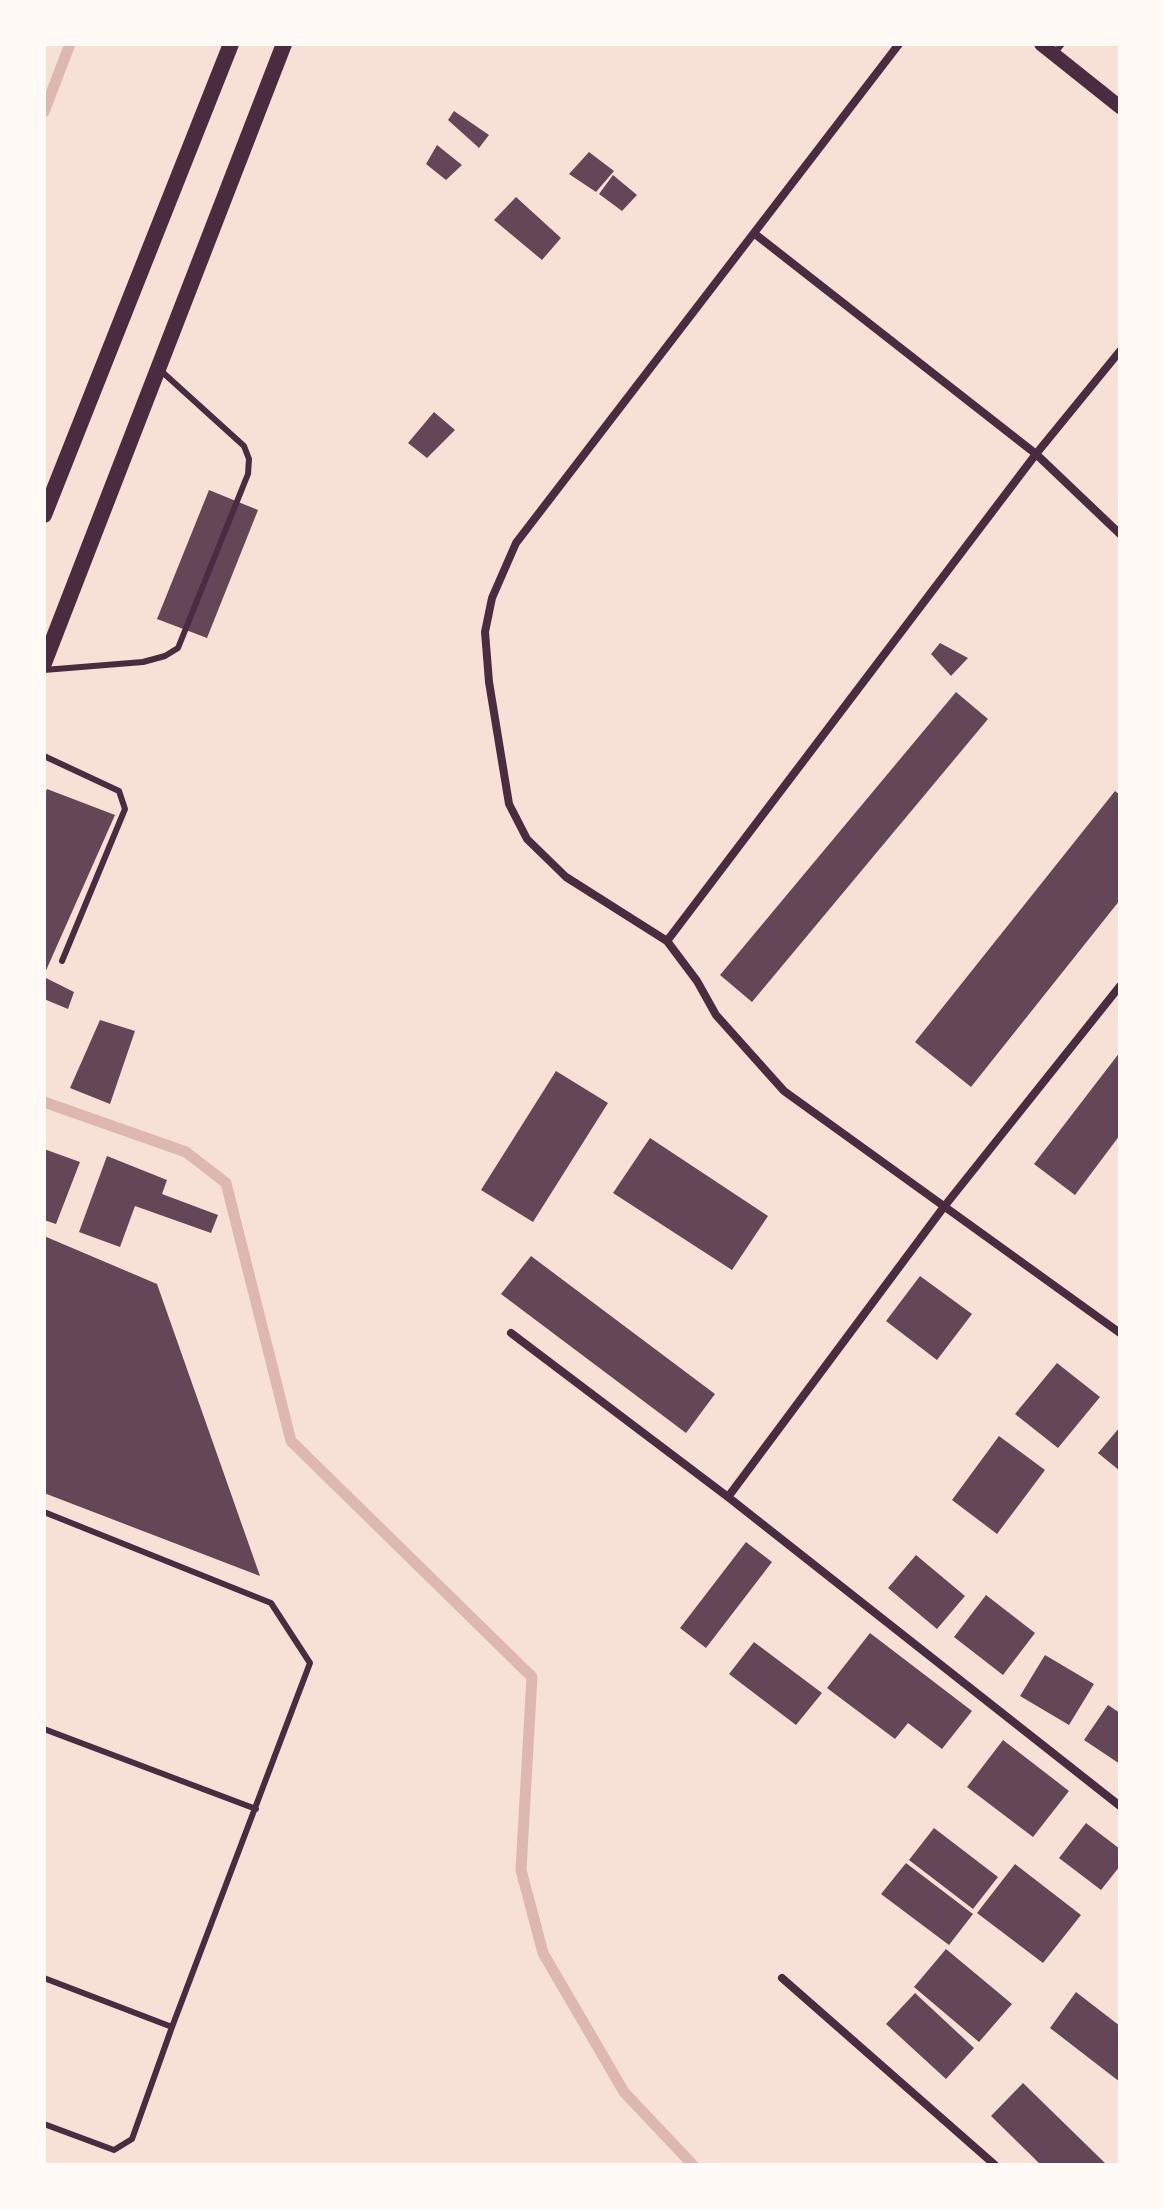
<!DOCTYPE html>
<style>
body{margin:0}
#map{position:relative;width:1164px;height:2209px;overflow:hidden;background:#f7e1d7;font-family:Quicksand,sans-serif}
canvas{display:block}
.frame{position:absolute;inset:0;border:46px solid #fffaf5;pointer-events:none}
</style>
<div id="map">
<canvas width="1164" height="2209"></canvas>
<div class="frame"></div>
</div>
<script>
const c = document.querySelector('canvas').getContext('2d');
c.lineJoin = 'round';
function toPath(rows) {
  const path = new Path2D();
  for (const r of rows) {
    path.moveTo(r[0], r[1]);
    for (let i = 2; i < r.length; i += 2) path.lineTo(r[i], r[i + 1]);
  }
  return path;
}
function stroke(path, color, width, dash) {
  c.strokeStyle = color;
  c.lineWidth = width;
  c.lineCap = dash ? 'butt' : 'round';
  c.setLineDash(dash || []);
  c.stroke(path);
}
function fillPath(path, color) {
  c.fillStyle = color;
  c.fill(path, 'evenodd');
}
stroke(toPath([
 [44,112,70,44],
 [44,1102,186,1152,226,1183,291,1441,532,1677,521,1870,543,1953,624,2092,693,2165]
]), '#dcb8b0', 11);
fillPath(toPath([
 [454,111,489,135,479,148,448,120],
 [437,145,462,165,446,180,426,164],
 [589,152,614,171,596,192,569,174],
 [613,175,637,195,622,211,599,194],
 [516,197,561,238,542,260,494,220],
 [434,412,455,430,427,458,408,443],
 [209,490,258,510,207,638,157,619],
 [940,643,968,658,951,676,931,654],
 [956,692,988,719,752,1002,720,975],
 [47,789,115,815,44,975,44,796],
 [1115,791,1120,795,1120,900,971,1087,915,1042],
 [44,977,74,992,68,1009,44,999],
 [100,1020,135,1031,110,1104,70,1088],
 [1120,1052,1120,1135,1075,1195,1034,1164],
 [556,1071,608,1103,533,1222,481,1190],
 [650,1138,768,1216,732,1270,613,1193],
 [44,1149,80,1162,56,1224,44,1220],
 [107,1156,167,1180,162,1194,218,1215,211,1233,135,1206,120,1247,79,1232],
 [44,1236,157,1284,260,1576,44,1493],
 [531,1256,715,1394,686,1433,501,1294],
 [920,1276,972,1314,937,1360,886,1321],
 [1057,1363,1100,1397,1058,1448,1015,1414],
 [1120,1427,1120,1471,1098,1453],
 [999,1436,1045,1470,997,1534,952,1500],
 [746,1542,772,1562,706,1648,680,1628],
 [916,1555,965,1596,937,1629,888,1588],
 [986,1595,1035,1633,1003,1675,954,1637],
 [870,1633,972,1711,942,1749,908,1723,895,1739,827,1688],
 [754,1642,822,1693,796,1725,729,1674],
 [1045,1655,1094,1684,1069,1725,1020,1696],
 [1108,1705,1120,1713,1120,1764,1084,1740],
 [1003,1740,1069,1791,1033,1837,967,1787],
 [1086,1823,1120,1849,1120,1866,1101,1890,1059,1858],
 [934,1828,998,1877,973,1909,909,1860],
 [906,1863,973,1914,949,1945,881,1894],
 [1015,1864,1081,1915,1043,1963,977,1913],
 [946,1949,1012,2004,979,2042,914,1987],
 [1076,1992,1120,2026,1120,2082,1050,2028],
 [915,1993,974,2048,946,2079,886,2024],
 [1023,2083,1107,2165,1041,2165,991,2116]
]), '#644757');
stroke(toPath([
 [1054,54,1062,44],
 [44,670,143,662,165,656,178,648,248,474,249,459,244,446,159,369],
 [44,756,119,791,125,809,62,961],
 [44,1512,271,1603,310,1663,172,2027,44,1978],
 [44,1729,256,1809],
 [44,2124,114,2150,132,2139,172,2027]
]), '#4a2c40', 6);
stroke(toPath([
 [899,44,516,543,492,598,485,632,489,682,509,804,527,839,566,877,667,941,697,981,716,1015,784,1091,1120,1333],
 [755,234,1036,454,1120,534],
 [667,941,1036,454,1120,351],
 [511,1333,728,1497,1120,1806],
 [728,1497,943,1208,1120,986],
 [782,1978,995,2165]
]), '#4a2c40', 8);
stroke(toPath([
 [1041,44,1120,107]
]), '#4a2c40', 14);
stroke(toPath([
 [44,515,231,44],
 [44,663,284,44]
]), '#4a2c40', 16);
</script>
